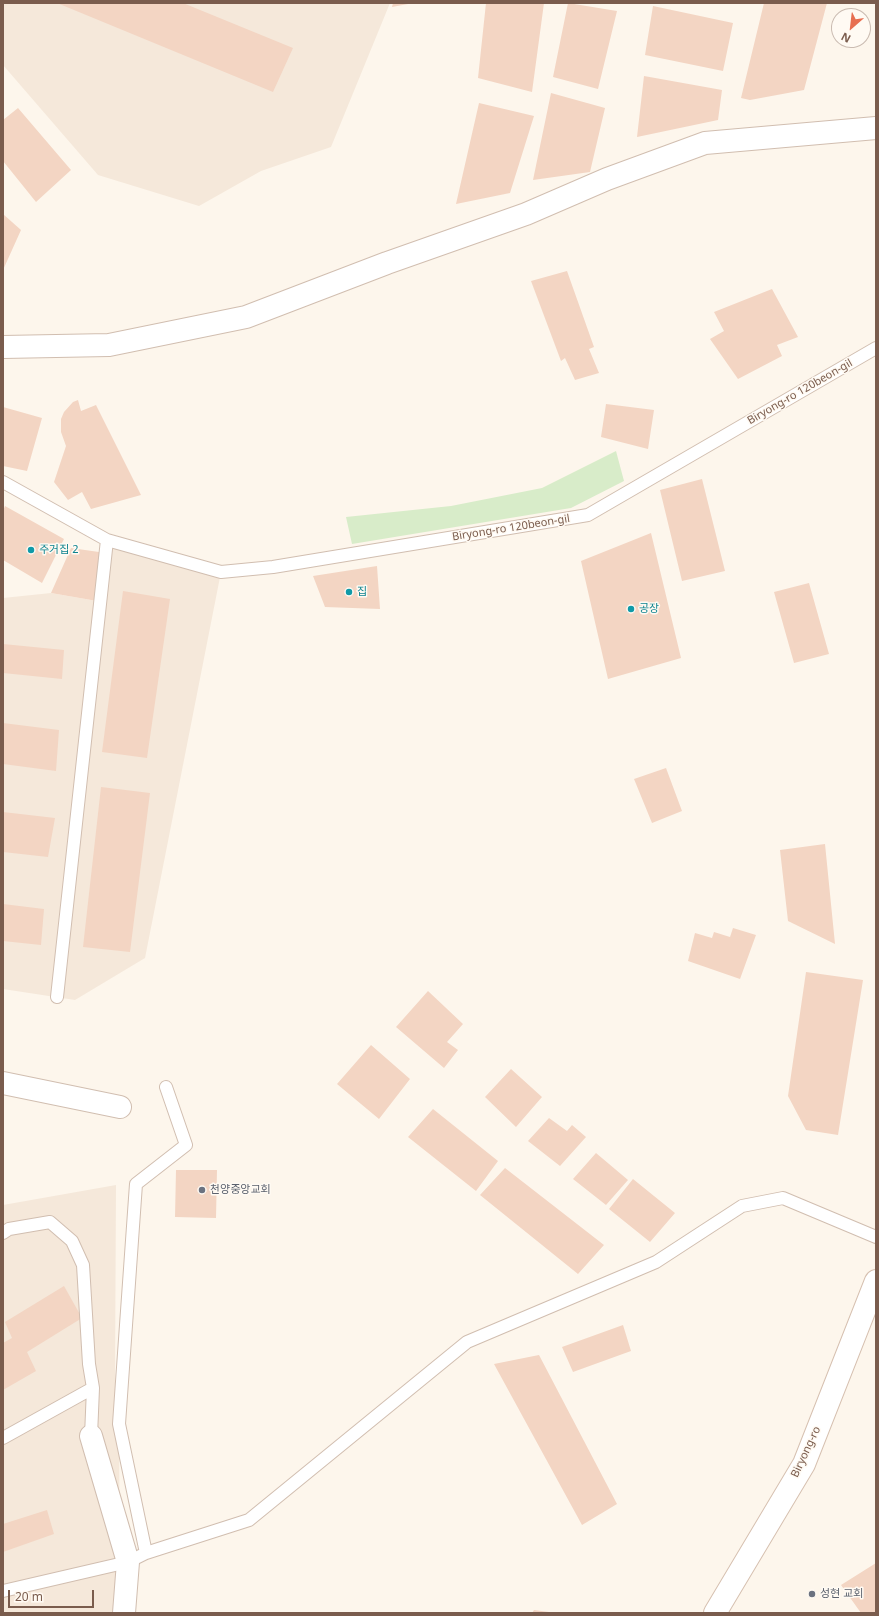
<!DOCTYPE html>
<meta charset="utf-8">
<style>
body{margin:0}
#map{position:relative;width:879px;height:1616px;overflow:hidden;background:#fdf6ec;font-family:"Noto Sans",sans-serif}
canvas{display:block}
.frame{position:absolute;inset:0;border:4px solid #7a5c4d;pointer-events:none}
.north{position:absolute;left:831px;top:8px;width:40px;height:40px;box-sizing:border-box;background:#fffaf3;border:1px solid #cabbb1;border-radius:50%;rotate:208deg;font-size:11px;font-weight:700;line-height:16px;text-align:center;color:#7a5c4d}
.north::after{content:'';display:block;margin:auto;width:14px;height:18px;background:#e76f51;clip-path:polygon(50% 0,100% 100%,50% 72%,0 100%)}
.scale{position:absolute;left:8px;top:1590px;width:86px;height:18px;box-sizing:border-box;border:2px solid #7a5c4d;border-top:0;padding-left:5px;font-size:12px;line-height:14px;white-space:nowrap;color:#7a5c4d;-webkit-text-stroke:3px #fffaf3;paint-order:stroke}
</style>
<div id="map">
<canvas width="879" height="1616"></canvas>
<div class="frame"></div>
<div class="north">N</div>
<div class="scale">20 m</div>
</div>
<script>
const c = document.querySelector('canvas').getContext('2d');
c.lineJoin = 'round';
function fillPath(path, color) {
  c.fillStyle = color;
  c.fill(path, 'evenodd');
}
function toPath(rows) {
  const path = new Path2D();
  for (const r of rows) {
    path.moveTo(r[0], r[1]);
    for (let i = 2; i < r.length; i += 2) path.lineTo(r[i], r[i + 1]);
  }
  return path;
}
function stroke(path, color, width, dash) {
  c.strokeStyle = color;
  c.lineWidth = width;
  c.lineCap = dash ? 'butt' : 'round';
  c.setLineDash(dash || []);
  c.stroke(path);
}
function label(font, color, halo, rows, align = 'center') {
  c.font = font + ' "Noto Sans","Noto Sans KR",sans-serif';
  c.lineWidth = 3;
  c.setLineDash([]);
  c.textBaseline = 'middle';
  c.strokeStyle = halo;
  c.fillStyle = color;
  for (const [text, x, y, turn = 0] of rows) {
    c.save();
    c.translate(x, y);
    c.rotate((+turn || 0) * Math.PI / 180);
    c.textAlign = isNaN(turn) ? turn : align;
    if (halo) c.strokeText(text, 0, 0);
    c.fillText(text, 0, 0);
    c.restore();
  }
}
fillPath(toPath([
 [3,3,390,3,331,147,261,171,199,206,98,175,3,65],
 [107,540,221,572,145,958,75,1000,3,989,3,598,51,593,97,601],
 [116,1185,115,1379,119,1424,120,1613,3,1613,3,1205]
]), '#f5e8da');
fillPath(toPath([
 [616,451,624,481,571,508,352,544,346,517,451,506,542,488]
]), '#d8ecc9');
fillPath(toPath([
 [57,3,183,3,293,48,273,92],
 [393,3,408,3,408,4,392,7],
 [486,3,544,3,532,92,478,78],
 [568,3,617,11,598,89,553,77],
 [764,3,827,3,804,90,750,100,741,98],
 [653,6,733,23,723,71,645,55],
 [644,76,722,90,718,120,637,137],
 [551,93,605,108,590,172,533,180],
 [479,103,534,116,510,193,456,204],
 [18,108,71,170,36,202,3,161,3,120],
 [3,214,21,230,3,270],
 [567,271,594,347,589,349,599,373,575,380,565,358,561,361,531,281],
 [772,289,798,337,777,345,782,356,738,379,710,339,724,331,714,312],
 [78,400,81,411,96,405,141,495,91,509,82,492,68,500,54,482,66,446,61,432,61,419,64,412,73,402],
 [606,404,654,410,648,449,601,437],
 [3,407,42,418,27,471,3,466],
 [702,479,725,571,682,581,660,490],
 [5,506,64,539,42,583,3,560,3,511],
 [651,533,681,658,608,679,581,561],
 [71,548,106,553,97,601,51,593],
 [377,566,380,609,325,607,313,576],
 [809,583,829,654,794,663,774,592],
 [123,591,170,599,147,758,102,752],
 [3,644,64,650,62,679,3,673],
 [3,723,59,730,56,771,3,764],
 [666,768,682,811,652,823,634,779],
 [101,787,150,793,130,952,83,947],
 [3,812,55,818,48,857,3,852],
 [825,844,835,944,788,921,780,850],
 [3,904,44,909,41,945,3,941],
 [733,928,756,935,740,979,688,961,695,933,712,938,714,932,730,937],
 [806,972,863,980,838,1135,806,1130,788,1096],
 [428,991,463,1024,447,1042,458,1050,444,1068,396,1027],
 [371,1045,410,1079,379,1119,337,1084],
 [511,1069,542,1097,516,1127,485,1097],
 [433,1109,498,1161,476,1191,408,1137],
 [549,1118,567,1131,572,1125,586,1137,560,1166,528,1141],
 [596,1153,628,1180,606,1205,573,1179],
 [505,1168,604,1245,578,1274,480,1195],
 [176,1170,217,1170,216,1218,175,1217],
 [633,1179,675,1213,650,1242,609,1209],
 [64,1286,82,1318,27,1352,36,1371,3,1390,3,1343,12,1338,5,1322],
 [623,1325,631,1351,573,1372,562,1347],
 [539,1355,617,1504,582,1525,494,1364],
 [47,1510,54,1534,3,1552,3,1524],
 [876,1563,876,1613,861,1613,841,1585],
 [534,1610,549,1612,549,1613,532,1613]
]), '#f3d5c3');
const lane = toPath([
 [3,482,107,540,221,572,273,567,588,515,876,348],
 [57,997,107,540],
 [3,1233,9,1229,50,1222,72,1241,83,1265,89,1364,93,1388,91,1436],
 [3,1438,93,1388],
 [146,1553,119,1424,136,1184,186,1145,166,1087],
 [3,1591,128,1562,146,1553,249,1520,467,1342,656,1262,742,1206,783,1198,876,1237]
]);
const street = toPath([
 [3,347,109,345,246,317,387,263,526,214,607,179,705,143,876,128],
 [3,1083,120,1107],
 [91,1436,128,1562,124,1613]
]);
const secondary = toPath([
 [715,1613,804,1464,876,1281]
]);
stroke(lane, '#d1beb0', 14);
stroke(street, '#d1beb0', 24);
stroke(secondary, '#d6c0b0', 24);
stroke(lane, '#fff', 12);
stroke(street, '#fff', 22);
stroke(secondary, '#fff', 22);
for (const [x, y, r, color] of [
 [31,550,4,"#0f9aa8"],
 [349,592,4,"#0f9aa8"],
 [631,609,4,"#0f9aa8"],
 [202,1190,4,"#6b7280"],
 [812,1594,4,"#6b7280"]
]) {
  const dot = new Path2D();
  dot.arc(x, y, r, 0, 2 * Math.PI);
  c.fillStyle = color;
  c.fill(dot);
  stroke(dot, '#fffaf3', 1.5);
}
label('11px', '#7a5c4d', '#fffaf3', [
 ["Biryong-ro 120beon-gil",800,392,-30],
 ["Biryong-ro 120beon-gil",511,528,-9],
 ["Biryong-ro",806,1452,-65]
]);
label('11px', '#0d838f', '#fffaf3', [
 ["주거집 2",39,550],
 ["집",357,592],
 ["공장",639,609]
], 'left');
label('11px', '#5b616d', '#fffaf3', [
 ["천양중앙교회",210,1190],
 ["성현 교회",820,1594]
], 'left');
</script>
